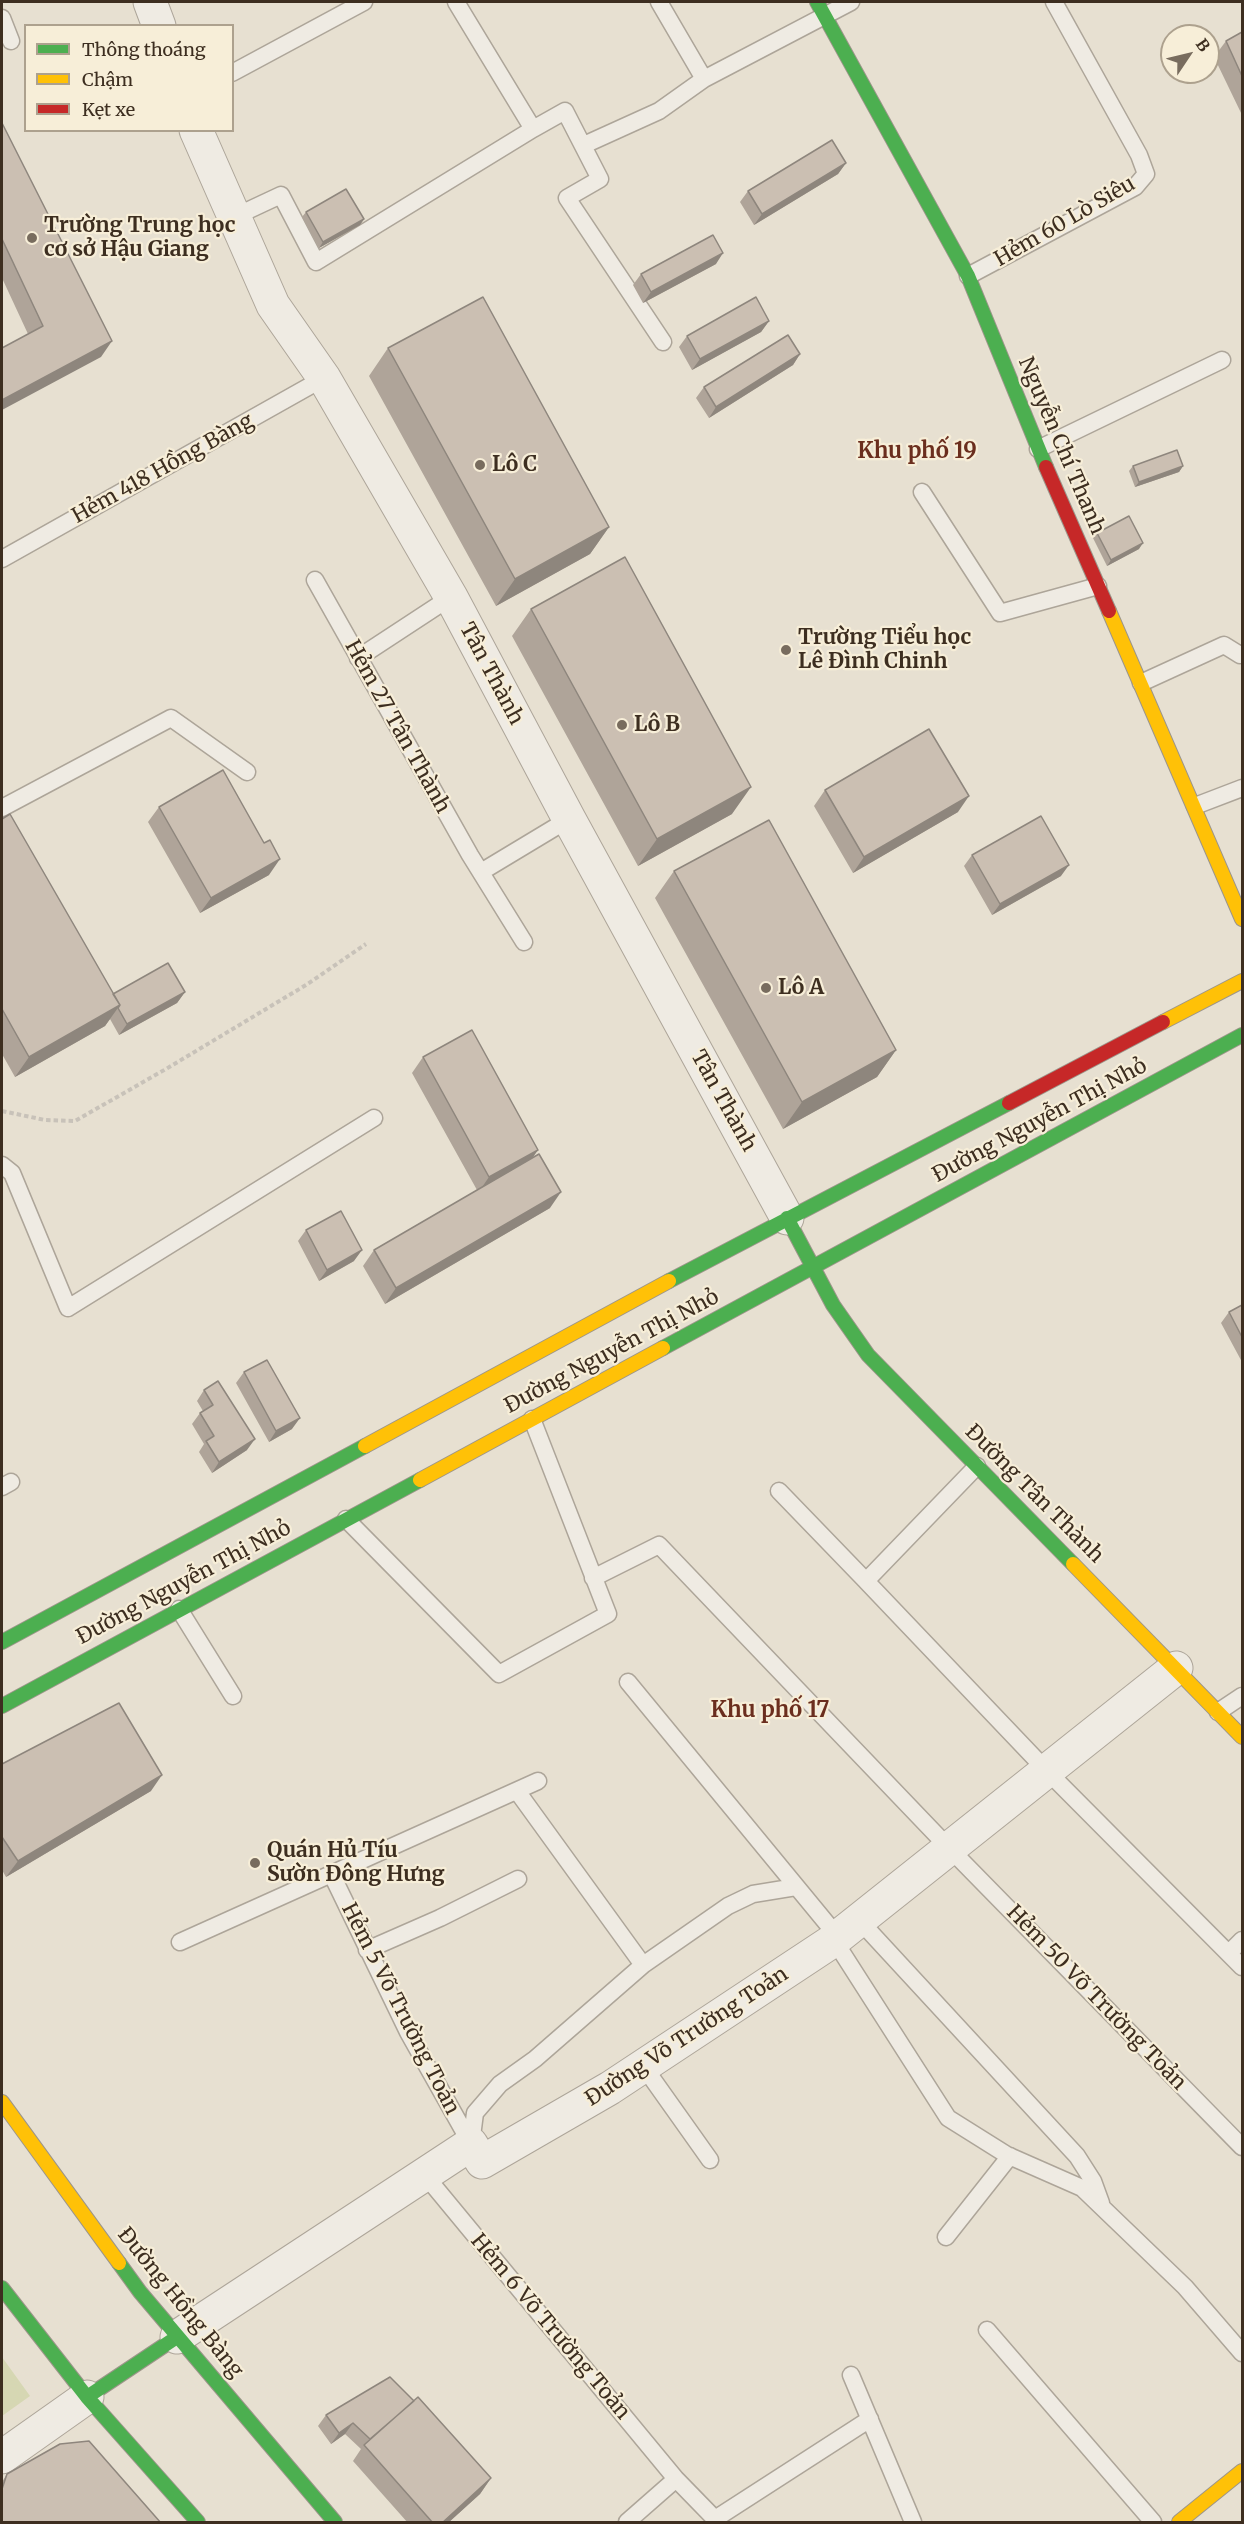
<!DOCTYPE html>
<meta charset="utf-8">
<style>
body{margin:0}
#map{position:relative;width:1244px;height:2524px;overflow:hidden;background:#e7e0d1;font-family:Merriweather,serif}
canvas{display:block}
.frame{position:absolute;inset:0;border:3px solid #3d2e20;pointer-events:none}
.legend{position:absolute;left:24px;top:24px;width:210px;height:108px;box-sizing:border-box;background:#f7eed8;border:2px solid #ada18e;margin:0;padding:8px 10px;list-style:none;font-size:18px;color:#3d2e20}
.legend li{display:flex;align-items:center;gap:12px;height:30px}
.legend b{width:30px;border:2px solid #ada18e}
.north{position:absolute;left:1160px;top:24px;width:60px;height:60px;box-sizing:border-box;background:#f7eed8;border:2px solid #ada18e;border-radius:50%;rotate:55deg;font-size:16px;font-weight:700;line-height:24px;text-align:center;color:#3d2e20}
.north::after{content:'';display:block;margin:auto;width:21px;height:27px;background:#786c5e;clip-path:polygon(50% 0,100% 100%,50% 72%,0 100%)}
</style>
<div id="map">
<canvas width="1244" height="2524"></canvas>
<div class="frame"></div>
<ul class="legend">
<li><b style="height:8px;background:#4caf50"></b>Thông thoáng</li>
<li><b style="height:8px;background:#ffc107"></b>Chậm</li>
<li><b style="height:8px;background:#c62828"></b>Kẹt xe</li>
</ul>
<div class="north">B</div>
</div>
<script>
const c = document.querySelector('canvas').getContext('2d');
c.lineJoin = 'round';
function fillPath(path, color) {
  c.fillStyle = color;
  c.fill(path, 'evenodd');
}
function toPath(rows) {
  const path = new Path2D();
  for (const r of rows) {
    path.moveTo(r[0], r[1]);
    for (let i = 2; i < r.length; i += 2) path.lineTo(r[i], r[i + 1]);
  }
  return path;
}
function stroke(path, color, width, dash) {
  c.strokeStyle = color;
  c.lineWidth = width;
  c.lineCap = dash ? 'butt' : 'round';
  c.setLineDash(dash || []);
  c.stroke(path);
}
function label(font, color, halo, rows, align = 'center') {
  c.font = font + ' Merriweather,serif';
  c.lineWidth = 4.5;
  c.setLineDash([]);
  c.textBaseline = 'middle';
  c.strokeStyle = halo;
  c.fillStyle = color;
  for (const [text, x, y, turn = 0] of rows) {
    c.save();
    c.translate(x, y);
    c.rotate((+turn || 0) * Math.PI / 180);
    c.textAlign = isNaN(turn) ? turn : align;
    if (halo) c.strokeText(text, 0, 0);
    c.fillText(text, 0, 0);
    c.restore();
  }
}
fillPath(toPath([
 [2,2357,30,2396,2,2416]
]), '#d6d7b3');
const lane = toPath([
 [456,2,533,129,565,111,600,179,567,198,663,342],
 [659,2,704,79],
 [2,18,11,41],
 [232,73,364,2],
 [584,145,659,111,704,79,851,2],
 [234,217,281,195,316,262,533,129],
 [968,276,1135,187,1146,174,1139,155,1054,2],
 [1038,449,1222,360],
 [922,492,1000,613,1098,586],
 [2,559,324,378],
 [315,580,470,855,524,942],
 [358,658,451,597],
 [1141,683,1224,645,1240,655,1242,654],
 [1195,806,1242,788],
 [2,808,171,718,247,772],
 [481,872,569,819],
 [2,1165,12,1173,68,1308,374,1118],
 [2,1487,11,1482],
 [779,1491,866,1581,977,1466],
 [346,1519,499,1674,608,1614,532,1419],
 [593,1578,659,1545,949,1848,1242,2147],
 [866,1581,1047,1771,1242,1967],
 [179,1609,233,1696],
 [628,1682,838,1937],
 [1218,1712,1242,1696],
 [517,1791,643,1965],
 [331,1873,408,2032,471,2144],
 [859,1920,1077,2156,1093,2181,1101,2203],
 [834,1940,948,2118,1007,2155,1082,2188,1185,2287,1242,2353],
 [180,1942,538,1781],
 [367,1950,440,1918,518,1879],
 [1229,1953,1242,1940],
 [644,2067,710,2160],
 [471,2144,475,2113,500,2084,535,2059,643,1965,728,1906,753,1894,796,1887],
 [424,2174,676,2479,715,2519,870,2419],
 [946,2237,1010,2156],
 [987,2330,1153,2522],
 [851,2375,913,2522],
 [627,2522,676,2479]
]);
const street = toPath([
 [150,2,159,26],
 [196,130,273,305,324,378,451,597,569,819,787,1218],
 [177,2337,471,2144,482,2162,610,2088,834,1940,1176,1668],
 [2,2457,87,2397]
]);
const fast = toPath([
 [817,2,968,276,1046,467],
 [787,1218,833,1305,868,1355,1073,1564],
 [669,1281,1009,1103],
 [663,1348,1242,1035],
 [2,1642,365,1446],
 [2,1706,420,1480],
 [119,2263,140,2292,335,2522],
 [2,2288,87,2397,198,2522],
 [87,2397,177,2337]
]);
const slow = toPath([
 [1109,611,1242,919],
 [1163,1022,1242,981],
 [365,1446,669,1281],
 [420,1480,663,1348],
 [1073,1564,1242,1737],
 [2,2102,119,2263],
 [1179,2522,1242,2471]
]);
const jam = toPath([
 [1046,467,1109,611],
 [1009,1103,1163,1022]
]);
stroke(lane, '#ada599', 19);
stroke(street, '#ada599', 35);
stroke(fast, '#9c958a', 16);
stroke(slow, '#9c958a', 16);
stroke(jam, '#9c958a', 16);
stroke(toPath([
 [2,1111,45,1120,75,1121,166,1069,306,985,366,944]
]), '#c8c2b9', 4, [4.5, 3]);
stroke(lane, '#efebe3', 16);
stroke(street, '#efebe3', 33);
stroke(fast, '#4caf50', 14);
stroke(slow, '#ffc107', 14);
stroke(jam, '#c62828', 14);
fillPath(toPath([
 [1242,32,1242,115,1214,57,1226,41],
 [2,123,101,357,28,334,2,278],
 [846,163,838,174,754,225,740,202,748,191],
 [306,212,364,219,360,225,319,248,302,217],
 [716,264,643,303,633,285,641,274],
 [769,321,761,332,692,370,679,347,687,336],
 [388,348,609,527,590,554,496,606,369,376],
 [800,354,793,365,709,418,696,398,704,387],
 [1133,466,1183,466,1179,472,1135,487,1129,471],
 [1097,533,1139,549,1107,566,1093,538],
 [531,609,732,814,638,866,512,636],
 [825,790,958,812,853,873,814,806],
 [159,807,269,875,200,913,148,822],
 [2,819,113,994,185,992,177,1003,119,1035,110,1019,105,1026,15,1077,2,1054],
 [972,855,1061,876,992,915,964,866],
 [674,871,896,1050,877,1077,783,1129,655,898],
 [423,1057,533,1158,550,1208,385,1304,363,1266,374,1250,477,1190,412,1073],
 [306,1230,354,1261,319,1281,298,1241],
 [1242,1305,1242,1362,1221,1323,1229,1312],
 [244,1372,292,1429,269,1442,236,1383],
 [204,1390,247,1450,212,1473,199,1452,204,1444,192,1424,200,1413,203,1411,197,1401],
 [2,1764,151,1791,6,1877,2,1870],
 [390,2377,491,2478,480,2494,448,2523,408,2523,353,2461,361,2449,345,2434,331,2444,318,2426,326,2415],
 [7,2474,2,2523,2,2482]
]), '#afa499');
fillPath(toPath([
 [846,163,838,174,754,225,762,214],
 [364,219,360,225,319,248,323,242],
 [723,253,716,264,643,303,651,292],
 [769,321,761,332,692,370,700,359],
 [112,341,101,357,2,410,2,400],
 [800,354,793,365,709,418,716,407],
 [1183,466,1179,472,1135,487,1139,482],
 [609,527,590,554,496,606,515,579],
 [1143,543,1139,549,1107,566,1111,560],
 [751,787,732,814,638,866,657,839],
 [969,796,958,812,853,873,864,857],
 [280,859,269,875,200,913,211,898],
 [1069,865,1061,876,992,915,1000,904],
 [185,992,177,1003,119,1035,127,1024],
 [120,1005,105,1026,15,1077,29,1057],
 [896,1050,877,1077,783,1129,802,1102],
 [538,1150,527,1166,478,1193,489,1177],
 [561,1192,550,1208,385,1304,396,1288],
 [362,1250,354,1261,319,1281,327,1270],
 [300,1418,292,1429,269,1442,276,1431],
 [255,1439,247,1450,212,1473,219,1462],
 [162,1775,151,1791,6,1877,18,1861],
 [353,2423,345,2434,331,2444,339,2433],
 [491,2478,480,2494,448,2523,442,2523]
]), '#8e867d');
const building = toPath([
 [1242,32,1242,76,1226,41,1242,32],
 [2,123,112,341,2,400,2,348,43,326,2,239,2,123],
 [832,140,846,163,762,214,748,191,832,140],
 [346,189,364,219,323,242,306,212,346,189],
 [713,235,723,253,651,292,641,274,713,235],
 [483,297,609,527,515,579,388,348,483,297],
 [756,297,769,321,700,359,687,336,756,297],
 [788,335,800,354,716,407,704,387,788,335],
 [1177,450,1183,466,1139,482,1133,466,1177,450],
 [1129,516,1143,543,1111,560,1097,533,1129,516],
 [625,557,751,787,657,839,531,609,625,557],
 [929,729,969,796,864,857,825,790,929,729],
 [223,770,264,843,270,840,280,859,211,898,159,807,223,770],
 [10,814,120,1005,29,1057,2,1009,2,819,10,814],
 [1041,816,1069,865,1000,904,972,855,1041,816],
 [769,820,896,1050,802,1102,674,871,769,820],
 [168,963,185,992,127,1024,118,1008,120,1005,113,994,168,963],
 [472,1030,538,1150,489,1177,423,1057,472,1030],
 [539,1154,561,1192,396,1288,374,1250,539,1154],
 [341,1211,362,1250,327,1270,306,1230,341,1211],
 [1242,1305,1242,1337,1229,1312,1242,1305],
 [267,1360,300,1418,276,1431,244,1372,267,1360],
 [218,1381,255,1439,219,1462,206,1441,214,1436,200,1413,213,1405,204,1390,218,1381],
 [119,1703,162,1775,18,1861,2,1837,2,1764,119,1703],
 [390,2377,414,2401,370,2439,353,2423,339,2433,326,2415,390,2377],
 [418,2397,491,2478,442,2523,433,2523,364,2445,418,2397],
 [89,2441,161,2523,2,2523,2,2489,7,2474,60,2444,89,2441]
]);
fillPath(building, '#cbbfb2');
stroke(building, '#8e867d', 1.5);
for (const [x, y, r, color] of [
 [32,238,6,"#786c5e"],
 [480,465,6,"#786c5e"],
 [786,650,6,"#786c5e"],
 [622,725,6,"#786c5e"],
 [766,988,6,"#786c5e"],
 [255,1863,6,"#786c5e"]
]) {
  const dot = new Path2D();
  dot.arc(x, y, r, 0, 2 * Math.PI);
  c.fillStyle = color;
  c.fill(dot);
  stroke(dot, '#f7eed8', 2);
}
label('21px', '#3d2e20', '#f7eed8', [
 ["Hẻm 60 Lò Siêu",1065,222,-30],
 ["Nguyễn Chí Thanh",1061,446,67],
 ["Hẻm 418 Hồng Bàng",163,469,-29],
 ["Tân Thành",491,674,62],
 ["Hẻm 27 Tân Thành",397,727,61],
 ["Tân Thành",723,1101,61],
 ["Đường Nguyễn Thị Nhỏ",1040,1121,-28],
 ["Đường Nguyễn Thị Nhỏ",612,1352,-28],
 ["Đường Tân Thành",1034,1494,45],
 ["Đường Nguyễn Thị Nhỏ",184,1583,-28],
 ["Hẻm 50 Võ Trường Toản",1096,1998,46],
 ["Hẻm 5 Võ Trường Toản",400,2009,63],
 ["Đường Võ Trường Toản",687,2037,-33],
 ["Đường Hồng Bàng",180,2303,51],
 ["Hẻm 6 Võ Trường Toản",550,2327,50]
]);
label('bold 21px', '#3d2e20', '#f7eed8', [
 ["Trường Trung học",44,226],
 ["cơ sở Hậu Giang",44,250],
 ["Lô C",492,465],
 ["Trường Tiểu học",798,638],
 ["Lê Đình Chinh",798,662],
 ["Lô B",634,725],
 ["Lô A",778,988],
 ["Quán Hủ Tíu",267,1851],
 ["Sườn Đông Hưng",267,1875]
], 'left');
label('bold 22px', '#6b2e1e', '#f7eed8', [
 ["Khu phố 19",917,452],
 ["Khu phố 17",770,1711]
]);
</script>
